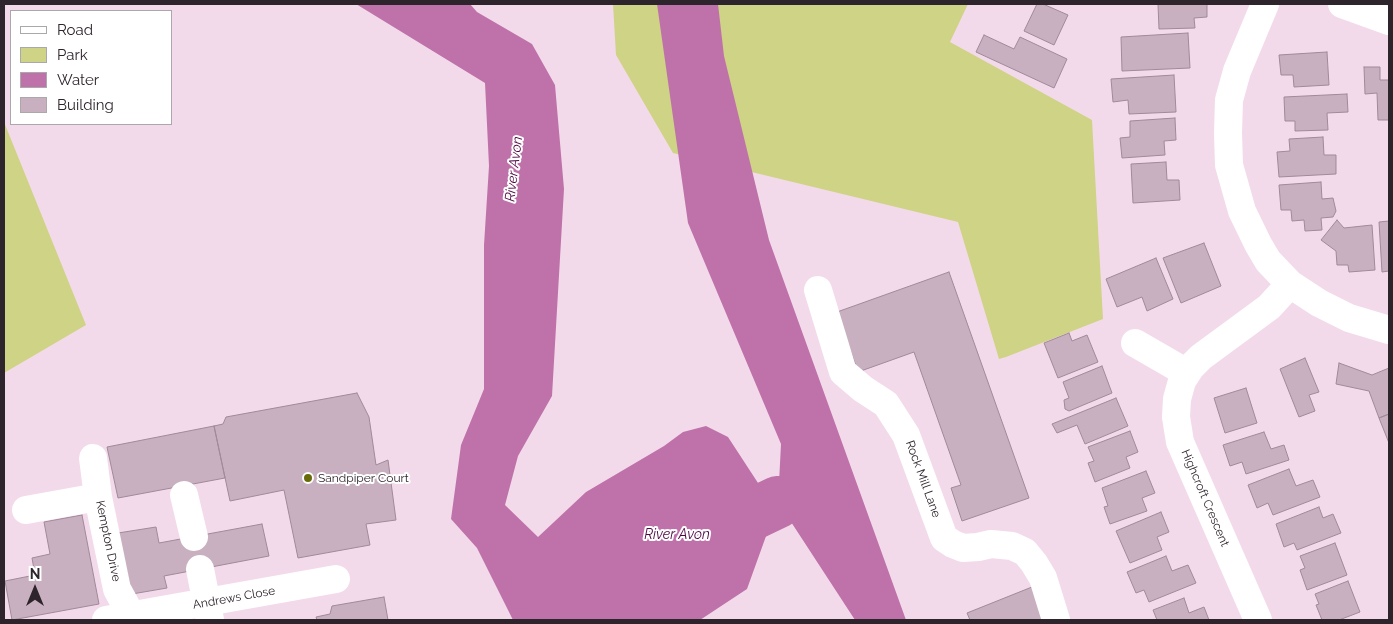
<!DOCTYPE html>
<style>
body{margin:0}
#map{position:relative;width:1393px;height:624px;overflow:hidden;background:#f3daeb;font-family:Raleway,sans-serif}
canvas{display:block}
.frame{position:absolute;inset:0;border:5px solid #2e252c;pointer-events:none}
.legend{position:absolute;left:10px;top:10px;width:162px;height:115px;box-sizing:border-box;background:#fff;border:1px solid #aba8ab;margin:0;padding:6px 9px;list-style:none;font-size:15px;color:#2e252c}
.legend li{display:flex;align-items:center;gap:10px;height:25px}
.legend b{width:25px;border:1px solid #aba8ab}
.north{position:absolute;left:10px;top:564px;width:50px;height:50px;-webkit-text-stroke:4px #fff;paint-order:stroke;rotate:0deg;font-size:14px;font-weight:700;line-height:20px;text-align:center;color:#2e252c}
.north::after{content:'';display:block;margin:auto;width:18px;height:22px;background:#2e252c;clip-path:polygon(50% 0,100% 100%,50% 72%,0 100%)}
</style>
<div id="map">
<canvas width="1393" height="624"></canvas>
<div class="frame"></div>
<ul class="legend">
<li><b style="height:6px;background:#fff"></b>Road</li>
<li><b style="height:14px;background:#cfd385"></b>Park</li>
<li><b style="height:14px;background:#bf72aa"></b>Water</li>
<li><b style="height:14px;background:#c8b0c0"></b>Building</li>
</ul>
<div class="north">N</div>
</div>
<script>
const c = document.querySelector('canvas').getContext('2d');
c.lineJoin = 'round';
function fillPath(path, color) {
  c.fillStyle = color;
  c.fill(path, 'evenodd');
}
function toPath(rows) {
  const path = new Path2D();
  for (const r of rows) {
    path.moveTo(r[0], r[1]);
    for (let i = 2; i < r.length; i += 2) path.lineTo(r[i], r[i + 1]);
  }
  return path;
}
function stroke(path, color, width, dash) {
  c.strokeStyle = color;
  c.lineWidth = width;
  c.lineCap = dash ? 'butt' : 'round';
  c.setLineDash(dash || []);
  c.stroke(path);
}
function label(font, color, halo, rows, align = 'center') {
  c.font = font + ' Raleway,sans-serif';
  c.lineWidth = 4;
  c.setLineDash([]);
  c.textBaseline = 'middle';
  c.strokeStyle = halo;
  c.fillStyle = color;
  for (const [text, x, y, turn = 0] of rows) {
    c.save();
    c.translate(x, y);
    c.rotate((+turn || 0) * Math.PI / 180);
    c.textAlign = isNaN(turn) ? turn : align;
    if (halo) c.strokeText(text, 0, 0);
    c.fillText(text, 0, 0);
    c.restore();
  }
}
fillPath(toPath([
 [613,4,968,4,950,42,1092,120,1103,319,1006,357,999,359,958,222,673,153,616,55],
 [4,122,86,325,4,373]
]), '#cfd385');
fillPath(toPath([
 [356,4,470,4,477,12,532,44,555,85,564,189,552,396,518,456,505,505,538,537,586,492,664,446,683,432,706,426,728,437,760,486,774,514,747,589,700,620,513,620,477,548,451,519,461,445,484,389,484,245,489,166,485,83],
 [657,4,718,4,724,56,769,240,906,620,855,620,778,502,781,444,688,223]
]), '#bf72aa');
stroke(toPath([
 [705,537,778,502]
]), '#bf72aa', 52);
const building = toPath([
 [1037,4,1043,4,1068,15,1054,45,1024,31,1037,4],
 [1158,4,1207,4,1207,17,1194,18,1195,28,1159,29,1158,4],
 [1188,33,1190,68,1122,71,1121,37,1188,33],
 [984,35,1014,49,1020,37,1067,59,1054,88,976,52,984,35],
 [1327,52,1329,85,1294,87,1293,75,1281,75,1279,55,1327,52],
 [1364,67,1380,67,1380,80,1389,80,1389,120,1378,120,1377,93,1365,94,1364,67],
 [1174,75,1176,112,1129,114,1128,100,1113,102,1111,79,1174,75],
 [1347,94,1348,112,1327,113,1328,130,1295,131,1295,121,1285,121,1284,97,1347,94],
 [1175,118,1176,140,1164,141,1165,155,1122,158,1120,138,1130,137,1130,121,1175,118],
 [1323,137,1324,155,1336,155,1336,174,1279,177,1277,152,1290,151,1289,139,1323,137],
 [1166,162,1167,180,1179,180,1180,200,1133,203,1131,164,1166,162],
 [1321,182,1322,199,1333,198,1336,211,1333,217,1321,218,1322,230,1305,231,1304,220,1292,221,1291,210,1281,210,1279,185,1321,182],
 [1337,220,1344,228,1372,225,1375,270,1349,272,1348,265,1337,265,1336,251,1321,240,1337,220],
 [1389,221,1389,271,1382,272,1379,222,1389,221],
 [1204,243,1221,286,1181,303,1163,258,1204,243],
 [1156,258,1173,299,1147,311,1142,297,1117,307,1106,279,1156,258],
 [949,272,1029,498,962,521,951,488,961,485,914,352,858,372,837,312,949,272],
 [1069,333,1072,341,1087,335,1098,362,1058,378,1044,343,1069,333],
 [1305,358,1319,392,1309,395,1315,411,1299,417,1280,369,1305,358],
 [1339,363,1372,375,1389,368,1389,414,1379,418,1369,391,1336,384,1339,363],
 [1102,366,1112,393,1069,411,1065,409,1064,400,1069,398,1063,382,1102,366],
 [1246,388,1257,423,1225,433,1214,398,1246,388],
 [357,393,369,417,376,465,388,460,396,520,366,524,370,545,298,558,284,490,230,501,214,426,223,424,226,417,357,393],
 [1116,398,1128,426,1085,444,1077,425,1057,433,1052,424,1116,398],
 [1389,414,1389,443,1379,418,1389,414],
 [214,426,225,478,118,498,107,447,214,426],
 [1130,431,1138,452,1126,457,1130,468,1095,482,1088,463,1094,461,1088,447,1130,431],
 [1264,432,1271,449,1284,445,1289,460,1246,474,1242,462,1230,466,1223,445,1264,432],
 [1289,469,1296,486,1313,480,1320,497,1273,515,1268,503,1257,508,1248,485,1289,469],
 [1146,471,1155,493,1142,498,1147,511,1110,524,1104,507,1108,506,1102,488,1146,471],
 [1319,507,1323,518,1333,514,1341,533,1297,550,1294,543,1284,547,1276,524,1319,507],
 [1161,512,1169,532,1157,537,1162,550,1130,563,1116,531,1161,512],
 [82,515,99,604,12,620,5,581,35,575,32,558,50,554,44,522,82,515],
 [262,524,269,556,164,576,167,588,132,594,118,533,156,527,159,543,262,524],
 [1335,543,1347,575,1307,590,1300,570,1305,568,1300,556,1335,543],
 [1166,556,1172,571,1188,565,1196,583,1149,602,1144,590,1136,593,1127,572,1166,556],
 [1348,581,1360,612,1339,620,1322,620,1316,605,1319,604,1315,594,1348,581],
 [1032,587,1046,620,970,620,967,613,1032,587],
 [384,597,388,620,317,620,316,617,330,614,332,606,384,597],
 [1184,598,1189,613,1204,607,1209,620,1157,620,1153,610,1184,598]
]);
fillPath(building, '#c8b0c0');
stroke(building, '#a08998', 1);
stroke(toPath([
 [1265,4,1237,71,1229,100,1228,133,1229,165,1242,211,1258,244,1268,261,1290,284,1319,303,1349,318,1389,330],
 [1342,4,1389,21],
 [818,290,843,372,863,389,886,404,906,435,944,538,953,544,963,548,978,547,991,544,1012,546,1025,552,1034,563,1043,578,1056,620],
 [1135,343,1187,373],
 [93,458,98,497,117,589,131,615,132,620],
 [184,495,194,537],
 [26,510,98,497],
 [200,569,210,620],
 [106,620,336,579],
 [1258,620,1180,442,1176,417,1177,399,1182,381,1191,367,1201,357,1269,307,1290,284]
]), '#fff', 28);
for (const [x, y, r, color] of [
 [308,478,5,"#696a09"]
]) {
  const dot = new Path2D();
  dot.arc(x, y, r, 0, 2 * Math.PI);
  c.fillStyle = color;
  c.fill(dot);
  stroke(dot, '#fff', 2);
}
label('12px', '#2e252c', '#fff', [
 ["Sandpiper Court",318,478]
], 'left');
label('12px', '#2e252c', '#fff', [
 ["Rock Mill Lane",923,479,70],
 ["Highcroft Crescent",1205,498,67],
 ["Kempton Drive",108,541,78],
 ["Andrews Close",234,598,-10]
]);
label('italic 14px', '#4f0742', '#fff', [
 ["River Avon",514,169,-83],
 ["River Avon",677,535]
]);
</script>
